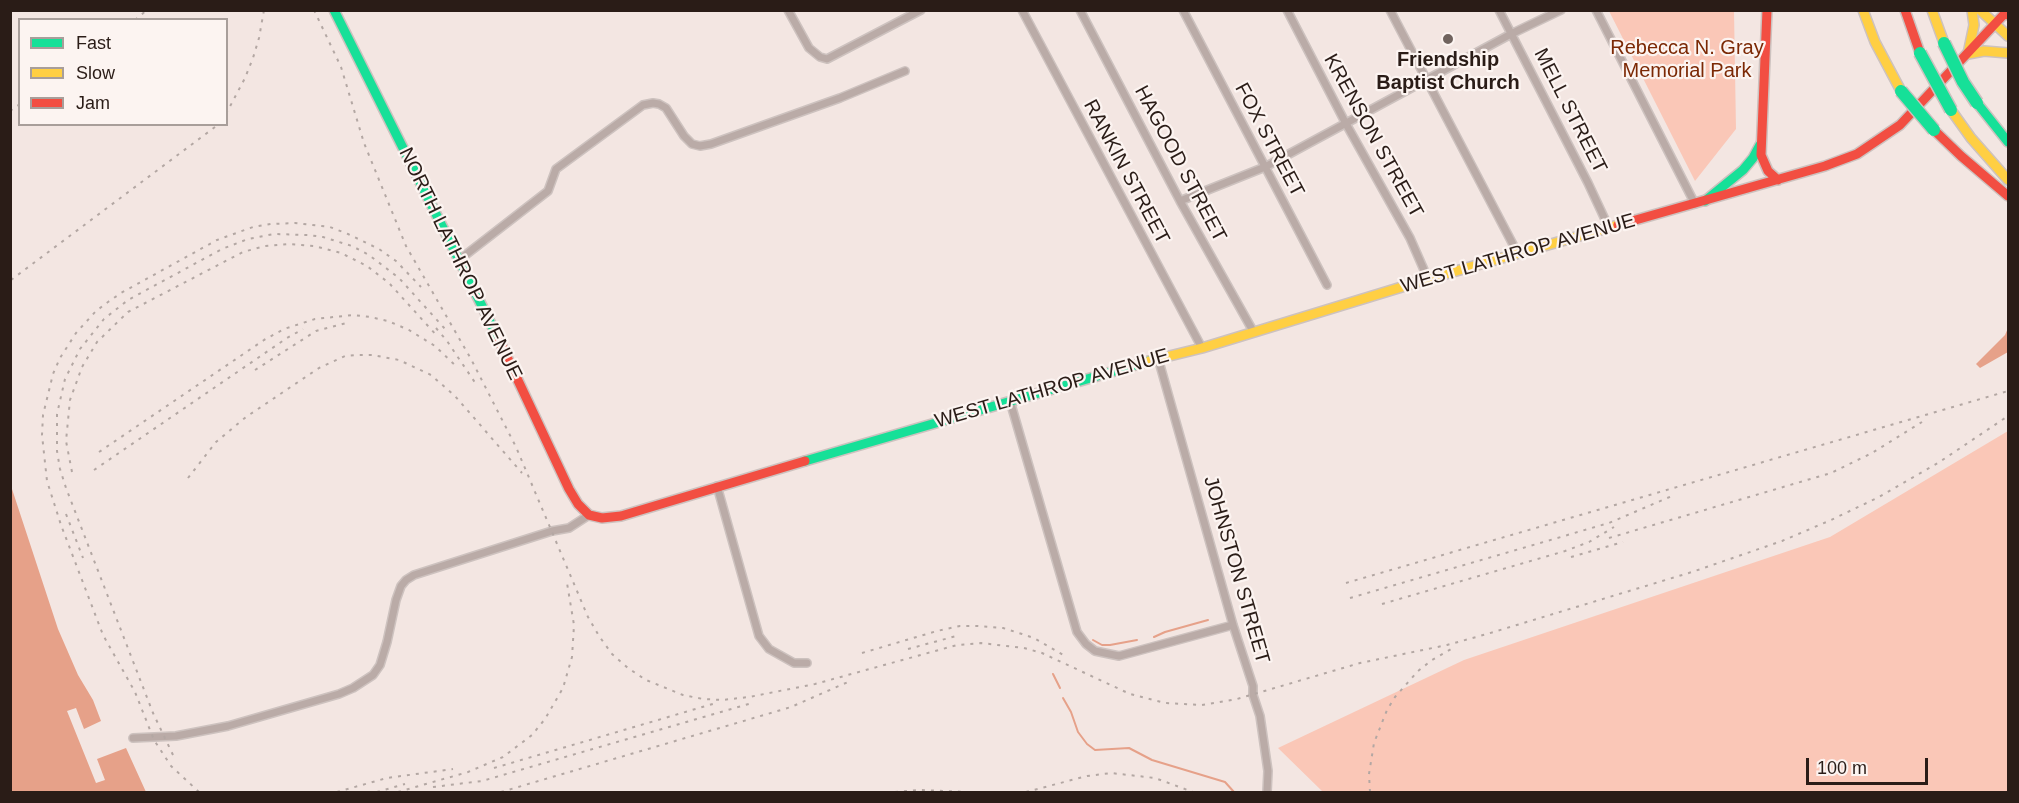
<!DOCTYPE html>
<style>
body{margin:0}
#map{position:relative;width:2019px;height:803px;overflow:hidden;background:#f3e6e2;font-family:Arial,sans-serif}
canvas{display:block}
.frame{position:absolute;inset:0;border:12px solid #2a1c17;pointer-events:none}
.legend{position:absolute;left:18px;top:18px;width:210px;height:108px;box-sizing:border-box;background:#fcf4f1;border:2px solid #a89e9a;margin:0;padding:8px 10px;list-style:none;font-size:18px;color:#2a1c17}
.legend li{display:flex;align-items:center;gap:12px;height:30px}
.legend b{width:30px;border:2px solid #a89e9a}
.scale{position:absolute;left:1806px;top:758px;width:122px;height:27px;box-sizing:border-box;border:3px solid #2a1c17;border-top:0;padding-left:8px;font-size:18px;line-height:21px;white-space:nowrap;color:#2a1c17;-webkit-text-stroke:4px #fcf4f1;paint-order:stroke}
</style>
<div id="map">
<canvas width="2019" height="803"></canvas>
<div class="frame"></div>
<ul class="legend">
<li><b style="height:8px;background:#16e098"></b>Fast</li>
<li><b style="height:8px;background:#ffcf43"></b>Slow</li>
<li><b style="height:8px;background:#f24e42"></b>Jam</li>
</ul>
<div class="scale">100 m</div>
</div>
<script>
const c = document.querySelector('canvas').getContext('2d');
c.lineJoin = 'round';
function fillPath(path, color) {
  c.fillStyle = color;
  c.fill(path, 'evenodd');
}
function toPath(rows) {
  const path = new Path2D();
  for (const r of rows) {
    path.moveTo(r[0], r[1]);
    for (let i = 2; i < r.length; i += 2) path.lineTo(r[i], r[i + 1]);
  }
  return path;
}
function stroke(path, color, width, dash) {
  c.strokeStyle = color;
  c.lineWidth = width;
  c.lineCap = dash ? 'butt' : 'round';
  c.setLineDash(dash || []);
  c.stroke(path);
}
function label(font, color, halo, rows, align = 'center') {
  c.font = font + ' Arial,sans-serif';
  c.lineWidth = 4.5;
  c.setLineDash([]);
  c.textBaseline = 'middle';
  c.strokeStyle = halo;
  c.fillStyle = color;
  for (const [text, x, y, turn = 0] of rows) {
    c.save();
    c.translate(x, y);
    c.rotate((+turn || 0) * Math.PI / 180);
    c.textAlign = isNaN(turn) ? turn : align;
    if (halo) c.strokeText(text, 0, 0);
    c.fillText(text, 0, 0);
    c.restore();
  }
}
fillPath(toPath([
 [1609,11,1734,11,1736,129,1695,181],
 [2008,431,2008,792,1323,792,1278,748,1464,660,1830,537]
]), '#fac7b7');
fillPath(toPath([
 [2008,328,2008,352,1980,368,1976,364,2005,335],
 [11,486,58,629,78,675,93,700,101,721,84,729,76,708,67,711,96,783,105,780,97,759,126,748,146,792,11,792]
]), '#e6a189');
stroke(toPath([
 [1154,637,1165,632,1208,620],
 [1093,640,1102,645,1110,645,1137,640],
 [1053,674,1060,688],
 [1063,698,1071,712,1078,732,1087,744,1095,750,1129,748,1152,760,1225,782,1234,792]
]), '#e6a189', 2);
const street = toPath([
 [788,10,809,48,820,57,827,59,921,10],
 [1022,10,1202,348],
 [1080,10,1180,201,1253,331],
 [1183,10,1327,285],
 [1287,10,1345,122,1410,238,1428,279],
 [1390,10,1518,254],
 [1499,10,1588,183,1609,228],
 [1596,10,1695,204],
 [1180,201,1265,167,1511,34,1561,10],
 [459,260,548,191,556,169,643,105,653,103,659,104,666,108,684,136,692,144,700,146,711,144,840,98,905,71],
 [1158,358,1233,625,1253,686,1253,695,1260,716,1268,771,1267,792],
 [1010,401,1077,632,1086,644,1095,651,1119,656,1233,625],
 [717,486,759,636,769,649,794,663,807,663],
 [133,738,176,736,228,726,339,694,353,688,373,675,380,665,387,642,396,600,401,586,406,580,414,575,552,531,569,528,589,515]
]);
const fast = toPath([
 [334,10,499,340],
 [1977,103,2008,142],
 [1705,201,1743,170,1753,158,1760,145],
 [805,461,1149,361]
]);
const slow = toPath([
 [1863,10,1875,42,1901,91],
 [1932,10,1944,43],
 [1972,10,1974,25,1968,54,1984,51,2008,53],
 [1980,10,2008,36],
 [1951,110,1971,138,2008,180],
 [1149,361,1202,348,1428,279,1618,225]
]);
const jam = toPath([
 [1767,10,1761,155,1768,171,1778,180],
 [1905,10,1920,53],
 [2004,10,2008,15],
 [1934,130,1961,156,2008,196],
 [1618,225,1825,166,1857,154,1900,125,2008,10],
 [499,340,569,489,578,504,589,515,602,518,621,516,805,461]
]);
stroke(street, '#cdc2bf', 10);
stroke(fast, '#cdc2bf', 12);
stroke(slow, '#cdc2bf', 12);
stroke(jam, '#cdc2bf', 12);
stroke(street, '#baaba7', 7);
stroke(fast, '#16e098', 9);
stroke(slow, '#ffcf43', 9);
stroke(jam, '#f24e42', 9);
stroke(toPath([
 [314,10,341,67,364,143,406,246,471,359,516,447,588,617,599,636,612,654,628,668,646,680,683,695,703,699,722,700,749,697,815,684,957,645,981,643,1024,648,1042,653,1130,694,1165,703,1202,705,1237,699,1360,663,1447,645,1487,634,1692,572,1782,541,1831,520,1879,497,1938,463,2008,416],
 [135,20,147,10],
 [10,111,20,104],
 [226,114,245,78,253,58,259,38,264,10],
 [11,280,219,124],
 [436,328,447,341,476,384],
 [255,370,316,331,350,322],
 [99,452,264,340,284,329,315,319,353,315,370,317,388,321,409,330,435,346,457,367],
 [94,470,287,338,303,329],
 [72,472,66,441,70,400,82,367,97,342,128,312,243,252,265,246,288,244,314,246,341,253,367,266,389,283,438,337],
 [188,478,216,442,246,417,319,368,345,356,357,355,372,355,399,360,431,375,455,396,522,473],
 [66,514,83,558],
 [1609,538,1831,473,1872,453,1922,422],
 [1571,557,1623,542],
 [1346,583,2008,391],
 [1350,598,1609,523,1672,496],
 [1382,604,1565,551,1589,542,1614,527],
 [908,649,960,635],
 [862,653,937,631,960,626,977,626,1003,628,1022,634,1034,638,1065,656],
 [173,755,153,713,66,488,60,469,57,451,57,414,65,379,80,349,104,319,128,300,222,249,248,239,274,234,308,235,323,237,352,246,369,255,399,278,446,330],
 [494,768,716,703],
 [433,787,482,781,752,703],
 [199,792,171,766,154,740,135,692,103,635,61,525,47,481,42,435,43,415,53,374,60,358,76,333,96,311,108,302,121,293,217,240,253,227,271,224,295,223,330,227,348,234,379,249,396,261,421,287],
 [337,792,387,778,453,769],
 [377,792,405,784],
 [398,792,468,772,503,757,532,735,545,719,563,688,572,657,574,625,567,583],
 [501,792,764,715,791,707,848,682],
 [895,792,920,790,970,792],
 [1026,792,1087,776,1111,773,1155,778,1193,792],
 [1370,792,1369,774,1374,743,1387,710,1395,697,1418,671,1432,660,1453,648]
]), '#b3a7a3', 2, [3, 6]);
const fastBridge = toPath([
 [1944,43,1963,82,1977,103],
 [1920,53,1951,110],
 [1901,91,1934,130]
]);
stroke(fastBridge, '#cdc2bf', 15, []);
stroke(fastBridge, '#16e098', 12);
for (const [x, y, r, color] of [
 [1448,39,6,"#70635e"]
]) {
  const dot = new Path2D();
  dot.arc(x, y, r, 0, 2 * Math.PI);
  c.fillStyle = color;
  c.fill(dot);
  stroke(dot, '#fcf4f1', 2);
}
label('20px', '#7c2905', '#fcf4f1', [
 ["Rebecca N. Gray",1687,48],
 ["Memorial Park",1687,71]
]);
label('bold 20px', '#2a1c17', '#fcf4f1', [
 ["Friendship",1448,60],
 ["Baptist Church",1448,83]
]);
label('20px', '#2a1c17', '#fcf4f1', [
 ["MELL STREET",1570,111,63],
 ["KRENSON STREET",1373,136,61],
 ["FOX STREET",1269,140,62],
 ["HAGOOD STREET",1180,164,62],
 ["RANKIN STREET",1126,172,62],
 ["WEST LATHROP AVENUE",1518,254,-16],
 ["NORTH LATHROP AVENUE",460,264,64],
 ["WEST LATHROP AVENUE",1052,389,-16],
 ["JOHNSTON STREET",1236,570,74]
]);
</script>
